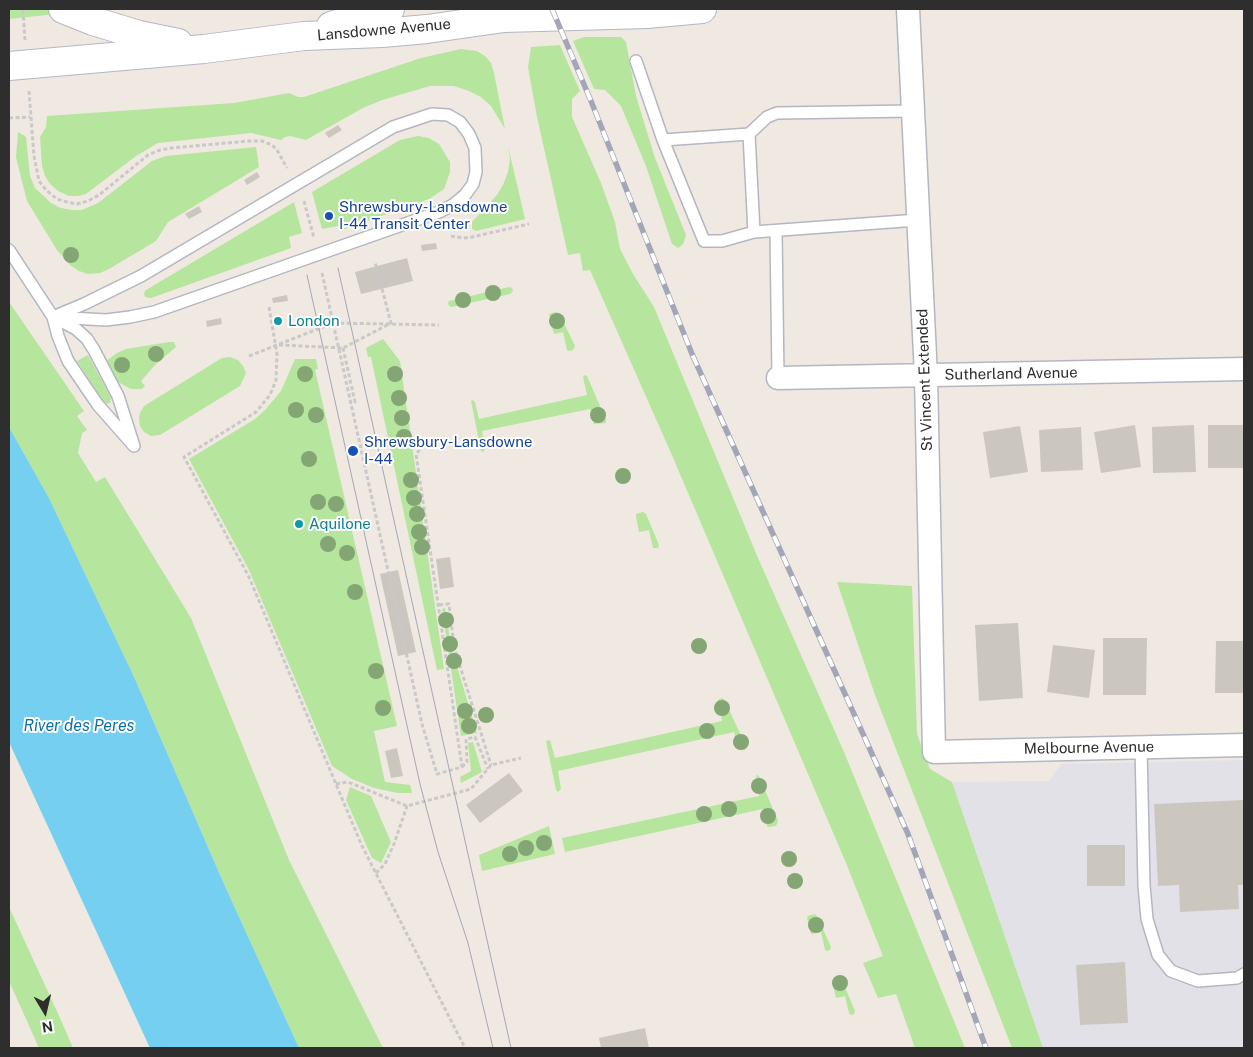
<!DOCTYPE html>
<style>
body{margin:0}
#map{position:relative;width:1253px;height:1057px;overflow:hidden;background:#efe9e1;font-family:"Public Sans",sans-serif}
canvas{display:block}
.frame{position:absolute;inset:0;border:10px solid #2e2e2e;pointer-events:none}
.north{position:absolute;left:20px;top:987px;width:50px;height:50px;-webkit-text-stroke:4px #fff;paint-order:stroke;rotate:171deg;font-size:14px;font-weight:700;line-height:20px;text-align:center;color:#2e2e2e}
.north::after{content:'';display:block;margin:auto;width:18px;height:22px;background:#2e2e2e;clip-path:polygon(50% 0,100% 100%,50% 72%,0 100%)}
</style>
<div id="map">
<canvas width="1253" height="1057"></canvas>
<div class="frame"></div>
<div class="north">N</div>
</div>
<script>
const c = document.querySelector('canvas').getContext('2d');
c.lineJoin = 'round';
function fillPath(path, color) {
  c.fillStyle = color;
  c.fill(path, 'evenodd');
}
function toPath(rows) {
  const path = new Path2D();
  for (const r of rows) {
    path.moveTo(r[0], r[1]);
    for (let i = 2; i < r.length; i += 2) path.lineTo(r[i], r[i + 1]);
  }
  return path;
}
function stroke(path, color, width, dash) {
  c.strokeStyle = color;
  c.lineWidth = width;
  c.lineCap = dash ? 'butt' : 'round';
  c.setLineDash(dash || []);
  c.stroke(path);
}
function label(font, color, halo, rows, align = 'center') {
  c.font = font + ' "Public Sans",sans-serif';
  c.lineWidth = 4;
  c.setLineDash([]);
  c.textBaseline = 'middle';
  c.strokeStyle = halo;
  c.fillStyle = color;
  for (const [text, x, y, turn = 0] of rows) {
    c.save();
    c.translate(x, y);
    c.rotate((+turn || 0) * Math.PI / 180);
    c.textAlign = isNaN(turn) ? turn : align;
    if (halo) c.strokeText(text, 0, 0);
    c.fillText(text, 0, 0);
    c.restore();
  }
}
fillPath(toPath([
 [1244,760,1244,1048,1043,1048,952,782,1049,781,1061,764]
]), '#e3e1e8');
fillPath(toPath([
 [9,9,104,9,9,19],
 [584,37,621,37,626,42,636,96,655,158,686,235,683,244,678,248,672,244,646,166,621,106,605,90,594,89,573,41],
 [560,45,580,91,572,99,572,117,601,183,615,222,620,249,633,274,654,307,758,558,844,752,965,1048,915,1048,896,994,878,998,863,963,883,956,846,863,671,453,590,270,583,271,580,253,568,255,537,117,528,67,531,47],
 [461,49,477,51,485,56,491,63,494,73,505,129,491,106,481,97,469,91,454,86,430,86,382,100,363,108,306,140,290,136,285,137,281,140,251,133,158,143,136,156,86,194,78,196,69,196,58,191,50,184,45,176,42,166,40,137,46,127,47,116,234,103,289,93,298,97,304,97,421,58],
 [18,132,26,137,30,176,35,188,51,203,61,208,72,210,82,210,98,203,152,161,166,156,256,147,259,167,168,222,156,241,109,269,100,273,88,274,79,271,70,265,57,250,27,201,16,157],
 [418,136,429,138,439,144,450,162,450,172,444,189,429,199,339,231,338,226,322,229,312,192,400,140],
 [508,146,525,219,476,231,472,229,472,222,497,195,503,185,508,172,510,158],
 [294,202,302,233,289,237,291,248,151,298,145,297,144,293,146,290],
 [509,287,512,288,513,291,510,294,452,307,449,306,448,303,449,301],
 [9,302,84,411,77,416,87,430,82,433,78,453,96,482,105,477,191,618,289,860,383,1048,299,1048,224,884,135,679,49,498,9,427],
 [556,312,559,313,575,346,573,350,569,351,567,350,563,332,554,334,549,314],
 [383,339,400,361,444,669,437,670,371,357,368,357,366,348],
 [169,342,174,342,176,347,156,364,141,381,145,386,142,389,131,389,118,382,113,376,106,361,117,353,126,349],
 [88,355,111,398,110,403,105,404,77,361],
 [230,357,238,360,243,366,246,373,240,386,160,435,151,436,144,432,140,426,139,418,140,413,144,406,222,358],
 [295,359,316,359,318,369,315,370,397,726,374,731,385,782,410,785,412,793,398,793,374,788,352,779,332,766,249,570,189,459,255,419,265,410,281,391],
 [585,375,587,376,606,420,606,423,594,424,590,409,482,431,485,449,483,452,481,451,471,401,473,400,475,402,479,419,587,395,583,377],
 [643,512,646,514,659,545,658,548,653,548,649,530,639,532,636,516,636,514],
 [837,582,912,586,917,734,930,769,952,782,1043,1048,1012,1048,875,695],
 [445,608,452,650,477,733,461,736,442,609],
 [722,698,724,699,746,746,745,750,739,750,734,732,558,771,561,789,558,792,556,790,546,741,550,740,555,758,722,721,718,700],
 [473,742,482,772,461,783,460,777,471,771,468,743],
 [756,775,759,776,778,821,776,826,768,827,767,826,763,809,565,852,562,838,759,796],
 [350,787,371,796,391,842,381,863,372,858,346,800],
 [549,826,555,854,482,871,479,855],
 [9,907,60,1018,73,1048,39,1048,9,981],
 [815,914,817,916,831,947,830,950,827,951,825,950,821,932,811,934,807,918,808,916],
 [840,978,842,980,855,1011,854,1014,851,1015,849,1013,845,996,836,998,832,982,833,980]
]), '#b6e59e');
fillPath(toPath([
 [9,427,49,498,135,679,224,884,299,1048,150,1048,9,742]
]), '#75cff0');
fillPath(toPath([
 [338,125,342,130,329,138,325,133],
 [257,172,260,177,247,185,244,180],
 [199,206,202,212,189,219,185,214],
 [436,243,437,249,422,251,421,245],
 [407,258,413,281,361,294,355,272],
 [287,295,288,301,273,303,272,298],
 [221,318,222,324,207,327,206,321],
 [1135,425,1141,467,1101,473,1094,432],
 [1194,425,1196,472,1153,473,1152,427],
 [1208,425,1244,425,1244,468,1208,468],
 [1020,426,1028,472,990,478,983,432],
 [1081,427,1083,470,1041,472,1039,430],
 [450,557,454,587,440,589,436,559],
 [398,570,416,652,398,656,380,574],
 [1018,623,1023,698,979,701,975,625],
 [1103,638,1147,638,1146,695,1103,695],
 [1216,641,1244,641,1244,693,1215,693],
 [1053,645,1095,650,1089,698,1047,692],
 [397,748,403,776,391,778,385,751],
 [509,773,523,791,480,823,466,805],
 [1244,800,1244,885,1238,885,1239,909,1180,912,1179,885,1158,886,1154,804],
 [1087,845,1125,845,1125,886,1087,886],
 [1125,962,1128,1023,1080,1025,1076,965],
 [645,1028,649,1048,601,1048,599,1038]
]), '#cbc7bf');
const service = toPath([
 [636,61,663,140,749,134,754,232,918,220],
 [432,114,448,115,460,122,469,134,475,148,476,172,473,184,465,195,453,205,439,212,154,312,130,317,106,320,53,317,84,304,141,276,393,127,432,114],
 [749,134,767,117,777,113,913,111],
 [663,140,704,241,722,241,754,232],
 [776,231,778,378],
 [9,250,53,317,58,336,68,361,98,405,134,446],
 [59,320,76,329,87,339,94,350,118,396,133,443],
 [1141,747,1144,885,1147,919,1158,955,1171,971,1198,981,1237,978,1244,974]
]);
const minor = toPath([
 [908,9,926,376,934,752,1244,745],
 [778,378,1244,369]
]);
const secondary = toPath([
 [63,9,93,21,139,35,178,43],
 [331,26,364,15,390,9],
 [9,66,204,49,304,36,382,33,427,29,504,18,647,14,702,9]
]);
stroke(service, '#b4b7c1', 14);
stroke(minor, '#b4b7c1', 25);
stroke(secondary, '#b4b7c1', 30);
stroke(toPath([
 [25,40,23,11,25,9],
 [29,91,34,156,39,181,46,190,57,199,67,202,77,204,88,201,99,195,148,155,160,150,171,148,249,141,262,141,272,145,277,150,287,168],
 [9,118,30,117],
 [304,201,314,238],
 [451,236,463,238,472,237,529,224],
 [322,273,422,724,437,774,462,767,416,454,425,444],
 [269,307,277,354,276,380,270,395,256,412,184,457,249,577,362,846,465,1048],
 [279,345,343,348,391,323,375,262],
 [343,348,355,402,350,403],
 [249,356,333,323,439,325],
 [439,605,449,604,454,647,491,765],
 [462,767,467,762,466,739,475,737,488,769],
 [336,784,348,782,407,806,471,789,491,765,521,758],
 [376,873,385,864,394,844,407,806]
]), '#c9c9c9', 3, [4, 2.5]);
stroke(service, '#fff', 11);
stroke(minor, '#fff', 22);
stroke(secondary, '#fff', 28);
stroke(toPath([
 [338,268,511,1048],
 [307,275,420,784,438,852,468,943,493,1048]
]), '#a3a6b8', 1);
const rail = toPath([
 [552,9,591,101,692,354,908,834,986,1048]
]);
stroke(rail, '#a3a6b8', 5.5);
stroke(rail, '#fff', 4, [11]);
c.fillStyle = '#84a574';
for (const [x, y] of [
 [71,255],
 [493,293],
 [463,300],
 [557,321],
 [156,354],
 [122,365],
 [305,374],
 [395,374],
 [399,398],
 [296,410],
 [316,415],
 [598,415],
 [402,418],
 [404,437],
 [309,459],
 [623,476],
 [411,480],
 [414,498],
 [318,502],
 [336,504],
 [417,514],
 [419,532],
 [328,544],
 [422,547],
 [347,553],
 [355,592],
 [446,620],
 [450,644],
 [699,646],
 [454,661],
 [376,671],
 [383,708],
 [722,708],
 [465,711],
 [486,715],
 [469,726],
 [707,731],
 [741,742],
 [759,786],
 [729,809],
 [704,814],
 [768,816],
 [544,843],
 [526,848],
 [510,854],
 [789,859],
 [795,881],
 [816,925],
 [840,983]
]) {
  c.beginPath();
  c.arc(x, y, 8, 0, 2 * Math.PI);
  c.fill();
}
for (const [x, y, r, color] of [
 [329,216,5,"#1a4fb4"],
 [278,321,5,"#0f9aa8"],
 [353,451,6,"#1a4fb4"],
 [299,524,5,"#0f9aa8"]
]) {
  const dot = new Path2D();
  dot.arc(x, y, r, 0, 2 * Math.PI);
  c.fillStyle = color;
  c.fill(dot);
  stroke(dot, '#fff', 2);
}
label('15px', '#2e2e2e', '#fff', [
 ["Lansdowne Avenue",384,30,-5],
 ["Sutherland Avenue",1011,374,-1],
 ["St Vincent Extended",925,380,-92],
 ["Melbourne Avenue",1089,748,-1]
]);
label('15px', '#164399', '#fff', [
 ["Shrewsbury-Lansdowne",339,207],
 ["I-44 Transit Center",339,224],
 ["Shrewsbury-Lansdowne",364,442],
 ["I-44",364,459]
], 'left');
label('15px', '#0d838f', '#fff', [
 ["London",288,321],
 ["Aquilone",309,524]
], 'left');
label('italic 16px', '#0d6fa3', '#fff', [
 ["River des Peres",79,726]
]);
</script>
